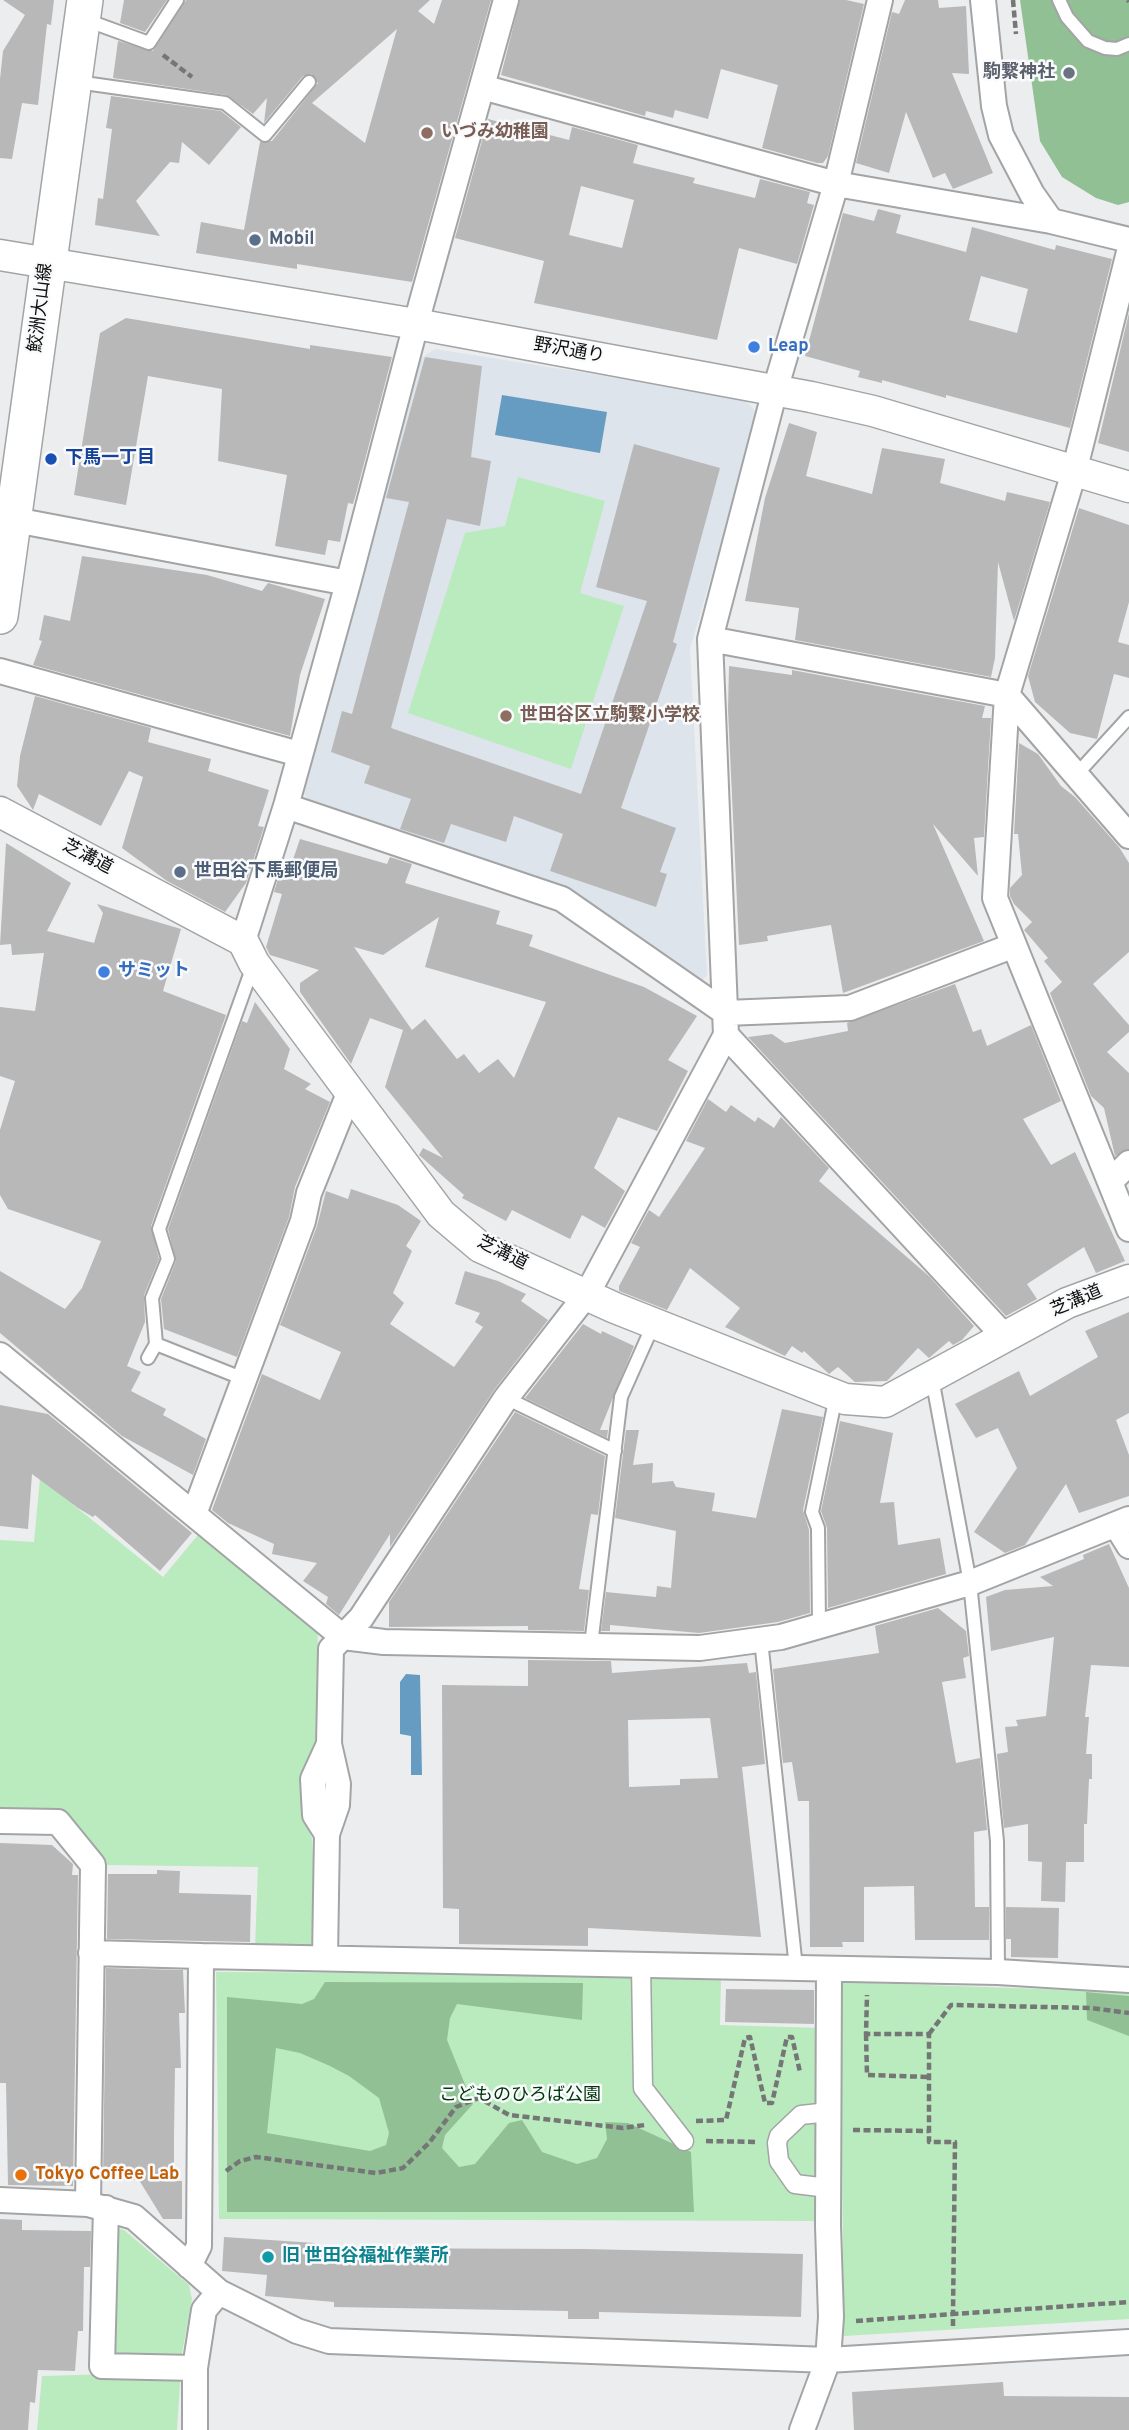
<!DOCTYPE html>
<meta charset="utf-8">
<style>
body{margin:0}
canvas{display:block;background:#ecedee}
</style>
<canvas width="1129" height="2430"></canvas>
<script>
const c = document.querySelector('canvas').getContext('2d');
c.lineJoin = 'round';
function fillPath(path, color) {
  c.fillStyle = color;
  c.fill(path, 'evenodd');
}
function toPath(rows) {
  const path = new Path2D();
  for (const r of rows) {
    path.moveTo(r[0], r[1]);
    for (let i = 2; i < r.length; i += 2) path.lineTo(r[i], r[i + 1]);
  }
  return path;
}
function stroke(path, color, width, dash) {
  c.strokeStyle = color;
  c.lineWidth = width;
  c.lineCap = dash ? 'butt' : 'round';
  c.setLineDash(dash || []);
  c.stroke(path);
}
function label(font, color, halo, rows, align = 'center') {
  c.font = font + ' Overpass,"Noto Sans JP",sans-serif';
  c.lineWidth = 5;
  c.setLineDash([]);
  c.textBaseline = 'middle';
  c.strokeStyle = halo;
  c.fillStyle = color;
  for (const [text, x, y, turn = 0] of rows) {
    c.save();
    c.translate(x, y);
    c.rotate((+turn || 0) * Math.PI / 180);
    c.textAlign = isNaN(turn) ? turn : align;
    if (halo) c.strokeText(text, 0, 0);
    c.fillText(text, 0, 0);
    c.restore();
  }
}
fillPath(toPath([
 [435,349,744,398,758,415,690,649,707,975,700,983,561,886,308,802,300,783,420,359]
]), '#dde4eb');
fillPath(toPath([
 [518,477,605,501,580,593,624,606,571,769,408,713,465,533,505,526],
 [40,1478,163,1577,202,1530,318,1628,315,1756,306,1776,306,1825,312,1838,314,1879,311,1949,255,1948,258,1867,107,1865,64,1815,0,1814,0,1540,34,1542],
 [216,1972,641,1974,721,1978,720,2025,823,2028,815,2221,219,2219],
 [840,1982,1129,1992,1129,2319,844,2336],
 [115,2228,124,2230,189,2285,192,2299,182,2353,177,2430,37,2430,42,2376,110,2374]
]), '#baebbe');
fillPath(toPath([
 [1020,0,1129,0,1129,202,1118,205,1096,198,1062,177,1040,141],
 [325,1982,583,1983,582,2020,457,2004,450,2018,447,2040,473,2104,445,2135,442,2148,459,2167,475,2164,509,2123,522,2120,542,2152,577,2164,597,2158,607,2139,605,2122,628,2123,691,2152,694,2212,227,2212,227,1997,302,2004,314,1999],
 [276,2048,300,2053,330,2066,349,2076,379,2098,389,2133,386,2145,370,2151,267,2133],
 [1086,1992,1129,1996,1129,2036,1087,2020]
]), '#91c095');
fillPath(toPath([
 [502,395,607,412,600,453,495,435],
 [406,1674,420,1675,422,1775,411,1775,411,1736,400,1734,400,1682]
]), '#679cc2');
fillPath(toPath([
 [3,0,54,0,51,25,47,24,38,105,22,103,12,159,0,158,0,79,3,51,25,15],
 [124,0,167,0,145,32,120,23],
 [186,0,430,0,418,11,434,24,442,0,491,0,412,282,297,264,297,269,196,253,201,222,244,230,260,142,272,141,318,83,311,74,303,76,264,123,267,98,253,114,227,95,113,78,118,41,153,51],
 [397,29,365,143,312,103],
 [520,0,846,0,864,4,828,156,823,163,817,163,762,148,778,85,721,69,708,119,675,110,673,118,646,111,645,116,501,75],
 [905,0,938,0,939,8,966,6,969,74,952,73,993,173,953,189,945,173,933,178,906,112,889,173,856,163,892,12,899,14],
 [111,96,221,111,241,127,209,165,182,142,179,163,170,162,136,201,160,236,95,225,98,198,103,199,112,129,106,128],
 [488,119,569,140,572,127,638,145,633,163,695,178,693,183,755,198,760,179,810,192,807,203,814,205,797,264,739,248,717,340,534,303,544,261,455,238],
 [581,186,634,200,622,248,569,235],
 [878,209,901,215,896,233,966,252,972,227,1055,250,1056,245,1112,259,1070,428,946,395,946,398,882,380,882,383,858,377,860,371,805,356,843,213,874,221],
 [981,276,1028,289,1017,333,969,320],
 [1129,313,1129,452,1098,443],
 [126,318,310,349,310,345,392,357,356,494,353,504,348,503,340,542,328,540,325,555,275,546,287,475,218,461,222,389,148,376,126,505,74,495,100,333],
 [425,357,482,366,471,457,491,461,480,526,447,519,391,728,581,794,647,601,596,587,634,444,720,468,673,642,677,644,621,808,676,828,660,872,667,874,656,907,550,871,563,834,514,816,506,842,451,824,444,843,400,829,411,799,364,783,370,766,331,752,342,711,352,714,409,502,386,498],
 [789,423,817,432,806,476,872,494,882,448,945,459,940,483,1005,501,1007,492,1050,502,1014,621,998,562,995,658,991,677,795,640,799,608,745,601,765,498],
 [1079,508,1129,525,1129,602,1118,642,1129,645,1129,678,1114,674,1097,739,1070,733,1035,702,1028,676],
 [82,556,207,575,262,591,268,583,325,599,300,675,290,736,33,665,42,641,39,640,44,615,70,621],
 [729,666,792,675,792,670,985,706,982,718,991,718,984,837,974,838,978,876,933,824,984,941,843,993,831,925,767,936,768,941,739,945,728,710],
 [35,696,151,728,148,742,211,759,208,771,269,790,258,826,264,827,246,883,225,912,167,881,122,848,143,777,129,771,101,826,39,794,33,810,17,786,20,756],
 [1019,743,1038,754,1061,786,1075,797,1119,847,1129,863,1129,952,1093,984,1129,1025,1129,1032,1107,1052,1129,1073,1129,1149,1115,1156,1104,1108,1091,1096,1050,993,1062,982,1044,961,1048,958,1024,930,1032,922,1014,904,1010,896,1010,888,1022,875,1018,834,1014,834],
 [300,839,387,864,390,857,412,864,405,883,500,911,496,924,533,935,529,946,644,987,697,1016,668,1060,688,1071,657,1131,618,1117,594,1168,625,1191,605,1228,582,1215,570,1239,512,1210,506,1221,462,1198,464,1195,419,1155,423,1148,443,1158,385,1087,403,1030,370,1018,351,1064,300,992,300,983,319,970,270,955,266,947,282,894,274,892,281,869,289,871],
 [439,917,425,967,546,1002,514,1078,498,1059,479,1073,464,1054,457,1059,425,1019,412,1030,354,947,383,955],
 [6,843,71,883,47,931,94,943,103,913,97,904,181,929,163,991,226,1015,151,1226,159,1259,144,1295,145,1322,127,1366,141,1372,131,1391,166,1409,163,1415,206,1439,193,1475,122,1436,0,1333,0,1271,65,1309,82,1288,101,1241,8,1209,0,1195,0,1130,15,1081,0,1076,0,1007,35,1011,44,953,12,955,11,944,0,945],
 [955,984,973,1032,981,1029,987,1046,1031,1025,1061,1101,1023,1119,1051,1165,1075,1152,1125,1261,1096,1273,1084,1247,1027,1284,1037,1299,1006,1316,748,1037,772,1034,785,1043,848,1031,847,1023],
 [255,1002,290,1049,284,1069,311,1084,305,1089,330,1102,295,1187,289,1217,237,1357,164,1329,161,1299,176,1261,168,1229,242,1021,247,1023],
 [708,1099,726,1112,731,1105,755,1122,758,1117,774,1128,781,1117,829,1168,819,1181,930,1277,974,1326,962,1340,953,1345,949,1341,929,1358,918,1348,887,1381,855,1382,838,1367,829,1374,804,1351,802,1353,792,1346,785,1356,725,1327,740,1308,690,1268,667,1310,619,1291,619,1286,640,1247,631,1243,649,1210,659,1217,705,1148,686,1141],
 [351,1189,398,1205,421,1221,406,1246,412,1251,393,1293,404,1303,390,1324,454,1367,483,1327,475,1322,480,1313,455,1304,465,1271,498,1281,526,1294,521,1301,548,1320,494,1390,390,1547,390,1534,339,1615,326,1604,328,1597,303,1581,317,1563,272,1554,274,1544,228,1523,212,1510,262,1374,320,1400,341,1352,280,1325,317,1226,326,1191,348,1199],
 [1129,1312,1129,1413,1116,1420,1129,1455,1129,1496,1079,1513,1066,1484,1025,1545,1005,1553,974,1532,1017,1468,998,1428,976,1438,955,1404,1019,1371,1030,1396,1098,1357,1085,1331],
 [583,1324,601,1334,602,1331,634,1346,600,1430,608,1430,607,1438,525,1398],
 [0,1405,48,1414,192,1533,160,1571,95,1515,93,1517,78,1508,32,1474,28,1529,0,1526],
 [782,1409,823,1417,803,1510,809,1530,810,1613,778,1622,699,1633,610,1625,610,1631,601,1631,606,1592,656,1597,657,1586,671,1588,676,1531,615,1518,626,1430,639,1430,633,1465,653,1463,652,1483,673,1481,676,1487,715,1493,712,1511,756,1518],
 [515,1412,605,1456,598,1515,591,1514,579,1589,589,1590,584,1631,528,1630,528,1626,389,1627,389,1602],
 [840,1421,893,1433,880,1503,894,1502,898,1545,940,1538,946,1574,828,1608,827,1528,821,1511],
 [1109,1544,1129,1588,1129,1667,1091,1665,1085,1717,1089,1717,1086,1754,1092,1754,1092,1779,1089,1779,1087,1824,1084,1824,1084,1862,1066,1862,1065,1902,1041,1901,1042,1862,1028,1861,1028,1824,1004,1828,997,1754,1008,1752,1005,1727,1018,1726,1016,1720,1046,1716,1054,1637,991,1651,986,1597,1005,1590,1053,1586,1040,1577,1084,1559,1083,1555],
 [938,1608,966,1631,969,1656,963,1658,966,1678,942,1682,956,1763,980,1758,987,1830,974,1832,975,1907,989,1907,989,1940,915,1940,914,1886,864,1887,864,1942,842,1942,843,1947,810,1947,809,1801,798,1801,792,1762,783,1763,773,1669,879,1653,875,1626],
 [528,1660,611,1661,612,1673,747,1663,749,1673,756,1672,765,1764,742,1767,761,1937,588,1928,588,1946,459,1944,459,1909,443,1908,442,1685,528,1686],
 [710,1718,718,1778,680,1779,680,1785,629,1787,628,1720],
 [0,1843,52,1845,73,1864,72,1875,78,1875,73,2186,8,2185,6,2083,0,2083],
 [157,1870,180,1871,179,1893,251,1895,250,1942,107,1939,108,1874,157,1874],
 [1006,1907,1059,1908,1058,1958,1011,1957,1011,1939,1006,1939],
 [106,1968,183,1970,185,2013,179,2013,181,2068,175,2068,174,2137,174,2181,182,2181,182,2219,163,2219,139,2180,103,2180],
 [726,1989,814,1990,814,2024,725,2022],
 [0,2219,22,2220,22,2230,91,2231,90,2267,84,2267,83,2331,78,2331,75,2371,38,2370,35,2403,30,2402,28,2430,0,2430],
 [224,2237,315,2243,315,2248,584,2249,803,2254,801,2317,599,2312,599,2319,568,2319,568,2311,334,2307,334,2302,265,2296,267,2275,222,2271],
 [1003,2382,1004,2396,1129,2397,1129,2430,854,2430,852,2392]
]), '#b9b8b9');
const service = toPath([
 [1059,0,1067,17,1088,41,1105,48,1117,49,1129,44],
 [86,20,149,43,177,0],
 [77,82,225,103,265,135,309,82],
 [1076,775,1129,717],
 [156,1344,244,1379],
 [148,1358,156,1344,152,1298,168,1259,159,1229,253,966],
 [932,1378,970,1583,997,1841,998,1972],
 [506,1398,615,1451],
 [819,1626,818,1528,812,1512,836,1396],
 [761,1640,796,1968],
 [591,1645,621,1397,654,1323]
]);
const pedestrian = toPath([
 [641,1964,643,2088,684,2141],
 [828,2188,795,2184,779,2161,777,2143,779,2136,801,2115,829,2112]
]);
const minor = toPath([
 [983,0,994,106,1001,135,1032,194,1051,221],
 [482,87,836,184,1051,221,1129,240],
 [1129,252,1074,472,1007,695,995,898,1129,1229],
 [15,520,348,583],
 [710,639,1007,695,1129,836],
 [0,671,299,754],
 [286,806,562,899,726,1013,850,1008,1012,946],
 [243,941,286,806,348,583,421,305,506,0],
 [726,1035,1005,1337],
 [1110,1182,1129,1163],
 [0,1355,343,1637,384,1642,700,1648,781,1637,970,1583,1129,1519],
 [194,1514,303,1221,309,1193,350,1091],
 [1116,1525,1129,1546],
 [0,1821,58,1822,93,1865,88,2204],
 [327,1834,315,1815,313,1779,329,1744],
 [91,1953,201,1956],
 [325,1957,327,1834,337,1805,338,1784,329,1744,331,1649,361,1618,506,1398,587,1294,726,1035,710,639,775,390,836,184,880,0],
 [0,2200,88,2204,134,2217,219,2292,297,2331,329,2341,828,2360,1129,2342],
 [106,2208,102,2366,195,2368],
 [189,2266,199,2246,201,1956,998,1972,1129,1980],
 [195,2430,195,2368,204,2310,219,2292],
 [802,2430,828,2360,831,2317,828,2226,829,1969]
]);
const tertiary = toPath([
 [0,255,416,324,811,397,873,411,1129,487],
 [0,812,243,941,254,963,441,1214,480,1247,615,1308,845,1399,885,1402,1067,1303,1129,1280]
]);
const secondary = toPath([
 [0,616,85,0]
]);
stroke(service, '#a3a4a5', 16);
stroke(pedestrian, '#a3a4a5', 21);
stroke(minor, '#a3a4a5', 28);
stroke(tertiary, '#a3a4a5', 33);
stroke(secondary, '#a3a4a5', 38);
stroke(toPath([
 [1013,0,1016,34],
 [1128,0,1129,2],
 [163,55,192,77],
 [866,2034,867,2075,929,2077],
 [929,2034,951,2005,1091,2008,1129,2013],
 [696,2121,726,2120,745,2038,750,2037,765,2103,772,2103,787,2037,792,2037,800,2072],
 [853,2130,929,2131],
 [706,2141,757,2142],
 [226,2171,240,2161,256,2157,376,2173,403,2168,429,2143,456,2107,479,2098,509,2115,623,2128,645,2125],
 [856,2321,953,2314,955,2142,929,2142,929,2034,866,2034,867,1995],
 [953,2326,953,2314,1129,2302]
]), '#757676', 4.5, [7, 3.5]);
stroke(service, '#fff', 12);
stroke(pedestrian, '#fff', 18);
stroke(minor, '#fff', 24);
stroke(tertiary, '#fff', 30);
stroke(secondary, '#fff', 35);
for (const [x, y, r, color] of [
 [1069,73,7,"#6b7280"],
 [427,133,7,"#8d6e63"],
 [255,240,7,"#5c6f8a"],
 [754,347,7,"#3f7fe0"],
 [51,459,7,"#1a4fb4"],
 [506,716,7,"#8d6e63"],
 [180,872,7,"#5c6f8a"],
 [104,972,7,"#3f7fe0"],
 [21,2175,7,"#e8710a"],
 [268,2257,7,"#0f9aa8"]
]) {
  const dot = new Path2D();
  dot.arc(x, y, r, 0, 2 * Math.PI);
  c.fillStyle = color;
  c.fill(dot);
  stroke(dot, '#f9fafb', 2.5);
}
label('bold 18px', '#5b616d', '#f9fafb', [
 ["駒繋神社",1055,73]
], 'right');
label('bold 18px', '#785e54', '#f9fafb', [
 ["いづみ幼稚園",441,133],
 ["世田谷区立駒繋小学校",520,716]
], 'left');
label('bold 18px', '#4e5e75', '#f9fafb', [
 ["Mobil",269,240],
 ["世田谷下馬郵便局",194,872]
], 'left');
label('18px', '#0f0f0f', '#f9fafb', [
 ["鮫洲大山線",42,308,-83],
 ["野沢通り",569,352,10],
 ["芝溝道",87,858,28],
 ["芝溝道",502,1254,27],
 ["芝溝道",1077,1302,-23]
]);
label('bold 18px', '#366cbe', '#f9fafb', [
 ["Leap",768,347],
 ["サミット",118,972]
], 'left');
label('bold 18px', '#164399', '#f9fafb', [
 ["下馬一丁目",65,459]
], 'left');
label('18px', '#00340b', '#f9fafb', [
 ["こどものひろば公園",520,2096]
]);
label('bold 18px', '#c56008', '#f9fafb', [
 ["Tokyo Coffee Lab",35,2175]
], 'left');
label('bold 18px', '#0d838f', '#f9fafb', [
 ["旧 世田谷福祉作業所",282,2257]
], 'left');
</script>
